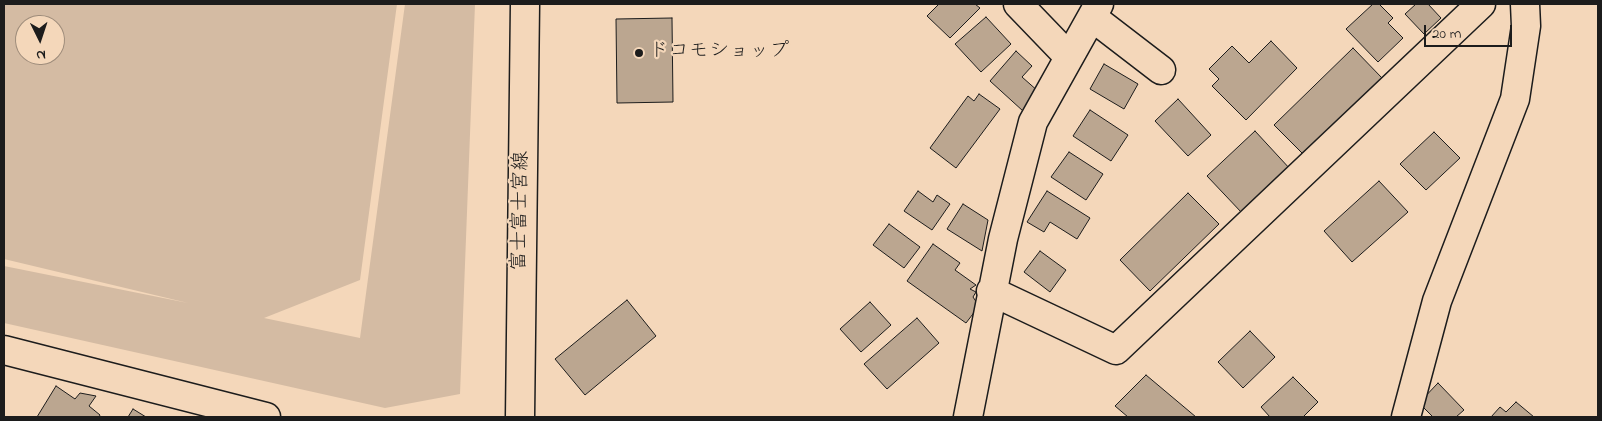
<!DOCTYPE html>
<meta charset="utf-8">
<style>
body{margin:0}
#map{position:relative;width:1602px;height:421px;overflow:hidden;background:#f4d7ba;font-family:"Indie Flower",sans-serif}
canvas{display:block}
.frame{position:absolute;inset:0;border:5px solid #1c1c1c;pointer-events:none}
.north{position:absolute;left:15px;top:15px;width:50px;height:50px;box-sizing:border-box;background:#f4d7ba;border:1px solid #9e8c7b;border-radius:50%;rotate:176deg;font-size:14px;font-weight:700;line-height:20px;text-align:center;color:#1c1c1c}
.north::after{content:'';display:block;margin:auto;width:18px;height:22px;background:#1c1c1c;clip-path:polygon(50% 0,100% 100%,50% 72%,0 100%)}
.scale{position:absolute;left:1424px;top:25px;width:88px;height:22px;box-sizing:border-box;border:2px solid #1c1c1c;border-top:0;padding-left:6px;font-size:15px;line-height:18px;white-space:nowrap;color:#1c1c1c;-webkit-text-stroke:4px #f4d7ba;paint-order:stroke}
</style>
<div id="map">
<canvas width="1602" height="421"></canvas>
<div class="frame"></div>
<div class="north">N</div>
<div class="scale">20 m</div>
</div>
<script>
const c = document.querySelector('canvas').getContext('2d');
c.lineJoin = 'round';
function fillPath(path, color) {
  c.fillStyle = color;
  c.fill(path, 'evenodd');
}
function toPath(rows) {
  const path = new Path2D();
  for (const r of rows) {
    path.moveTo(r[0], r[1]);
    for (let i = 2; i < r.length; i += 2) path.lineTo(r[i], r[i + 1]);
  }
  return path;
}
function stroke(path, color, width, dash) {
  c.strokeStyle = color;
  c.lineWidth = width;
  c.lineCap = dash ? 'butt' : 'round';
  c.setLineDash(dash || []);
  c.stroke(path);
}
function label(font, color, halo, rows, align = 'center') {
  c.font = font + ' "Indie Flower","Klee One",sans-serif';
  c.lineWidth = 4.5;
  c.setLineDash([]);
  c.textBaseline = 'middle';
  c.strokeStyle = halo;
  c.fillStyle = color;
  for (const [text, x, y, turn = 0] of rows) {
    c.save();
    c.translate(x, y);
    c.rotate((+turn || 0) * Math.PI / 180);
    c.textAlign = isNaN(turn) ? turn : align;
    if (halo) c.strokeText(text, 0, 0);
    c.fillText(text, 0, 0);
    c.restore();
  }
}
fillPath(toPath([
 [4,4,397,4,360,280,264,318,360,338,405,4,475,4,460,394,385,408,4,323,4,266,188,303,4,259],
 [25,25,55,25,55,55,25,55]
]), '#d4bba3');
const building = toPath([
 [939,4,975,4,980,8,950,38,927,16,939,4],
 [1373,4,1379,4,1393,18,1388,23,1403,38,1378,62,1346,29,1373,4],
 [1416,4,1428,4,1441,18,1424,34,1405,14,1416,4],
 [986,17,1011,44,981,72,955,44,986,17],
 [672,18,673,102,617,103,616,19,672,18],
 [1271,41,1297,68,1246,120,1212,86,1219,79,1209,69,1232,46,1249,63,1271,41],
 [1353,48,1382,78,1304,155,1274,125,1353,48],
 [1016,51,1032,66,1022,77,1039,92,1023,111,990,81,1016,51],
 [1104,64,1138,84,1124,109,1090,89,1104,64],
 [979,94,1000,109,956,168,930,148,968,96,974,101,979,94],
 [1178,99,1211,135,1188,156,1155,121,1178,99],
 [1090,110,1128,135,1111,161,1073,136,1090,110],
 [1255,131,1291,170,1242,213,1207,176,1255,131],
 [1434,132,1460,158,1426,190,1400,164,1434,132],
 [1069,152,1103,174,1086,200,1051,177,1069,152],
 [1379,181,1408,212,1352,262,1324,231,1379,181],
 [918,191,933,202,937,195,950,204,932,230,904,211,918,191],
 [1047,191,1090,218,1077,239,1050,222,1044,232,1027,222,1047,191],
 [1188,193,1219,224,1150,291,1120,260,1188,193],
 [963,204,988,220,982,251,947,229,963,204],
 [889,224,920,247,904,268,873,245,889,224],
 [933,244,960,263,955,270,976,285,970,289,976,292,973,297,979,306,966,323,907,281,933,244],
 [1040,251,1066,270,1050,292,1024,272,1040,251],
 [627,300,656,336,585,395,555,359,627,300],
 [870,302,891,325,861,352,840,329,870,302],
 [917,318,939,343,887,389,864,364,917,318],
 [1250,331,1275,357,1243,388,1218,362,1250,331],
 [1146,375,1196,417,1128,417,1115,406,1146,375],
 [1293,377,1318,402,1303,417,1270,417,1261,407,1293,377],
 [1438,383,1464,410,1456,417,1433,417,1419,403,1438,383],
 [56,386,75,399,80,393,96,396,89,406,100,415,99,417,37,417,56,386],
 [1516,402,1534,417,1491,417,1500,407,1506,412,1516,402],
 [133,409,146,417,128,417,133,409]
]);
fillPath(building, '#bba690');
stroke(building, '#1c1c1c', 1);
const minor = toPath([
 [1018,4,1069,57],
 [1092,17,1161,70],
 [991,291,1116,350,1481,4],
 [4,350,266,417],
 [968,417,1003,239,1033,122,1099,4],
 [1406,417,1437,301,1515,99,1526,26,1525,4]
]);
const secondary = toPath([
 [520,417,525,4]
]);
stroke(minor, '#1c1c1c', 31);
stroke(secondary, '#1c1c1c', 31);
stroke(minor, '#f4d7ba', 28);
stroke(secondary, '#f4d7ba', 28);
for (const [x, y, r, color] of [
 [639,53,5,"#1c1c1c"]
]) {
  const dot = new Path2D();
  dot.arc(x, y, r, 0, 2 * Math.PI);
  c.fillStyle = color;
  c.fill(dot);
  stroke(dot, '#f4d7ba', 2);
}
label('20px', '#1c1c1c', '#f4d7ba', [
 ["ドコモショップ",649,53]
], 'left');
label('20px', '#1c1c1c', '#f4d7ba', [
 ["富士富士宮線",522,211,-89]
]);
</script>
